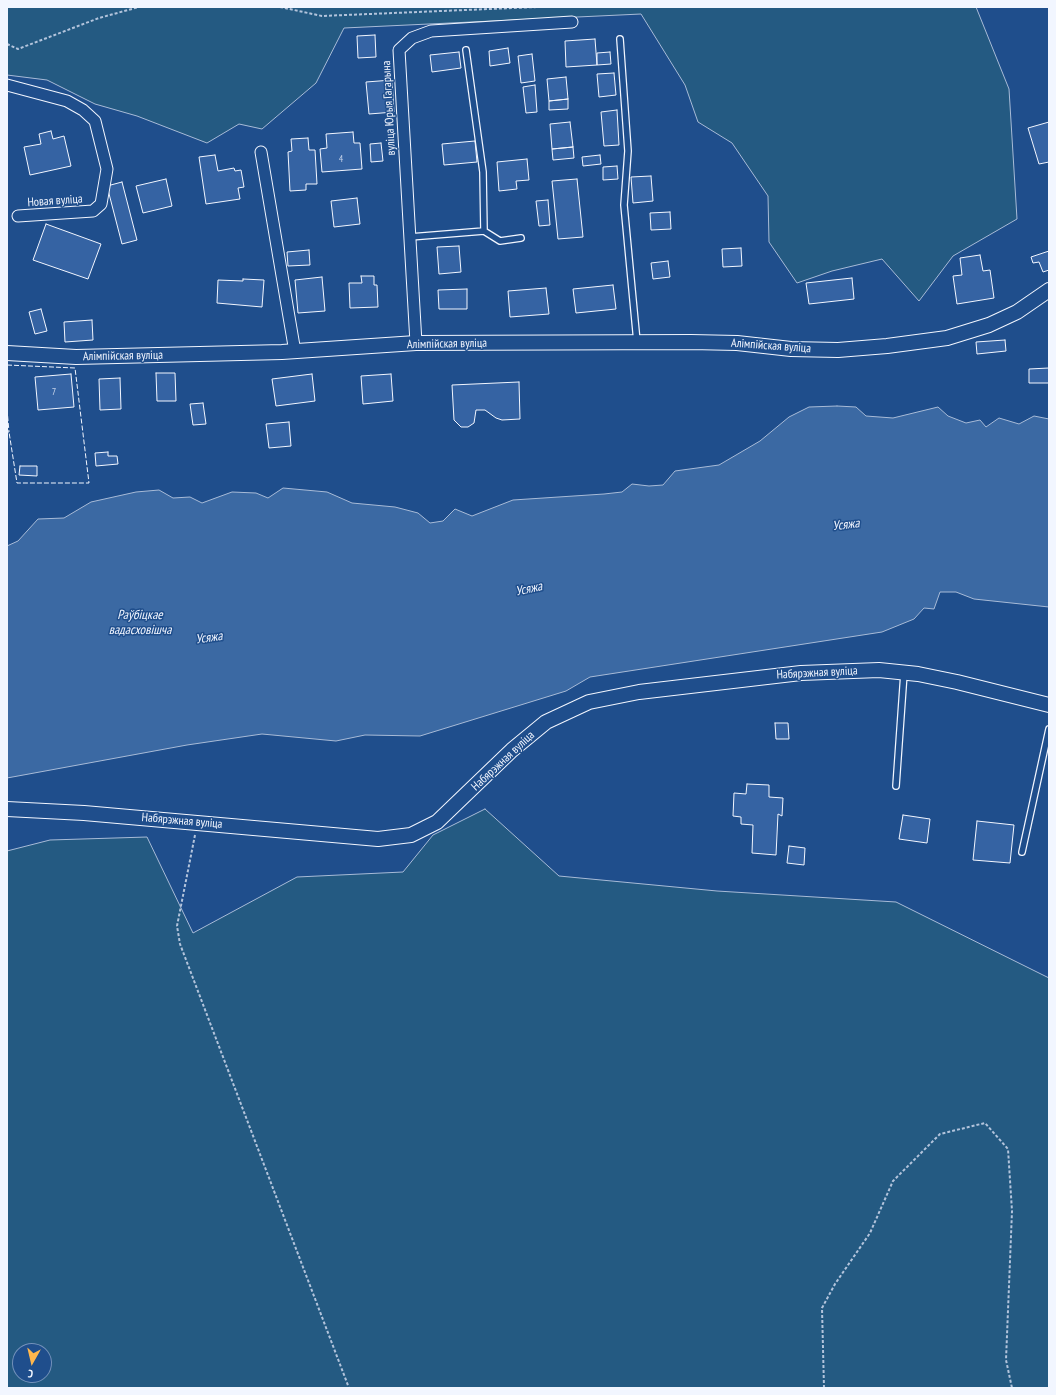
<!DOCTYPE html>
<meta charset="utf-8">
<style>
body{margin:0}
#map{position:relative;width:1056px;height:1395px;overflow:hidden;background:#1f4e8c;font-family:"PT Sans Narrow",sans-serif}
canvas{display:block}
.frame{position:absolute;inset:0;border:8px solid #f2f6ff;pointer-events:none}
.north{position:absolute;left:12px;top:1343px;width:40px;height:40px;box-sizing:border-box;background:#1f4e8c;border:1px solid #7391ba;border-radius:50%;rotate:188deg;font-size:11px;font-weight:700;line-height:16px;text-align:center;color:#f2f6ff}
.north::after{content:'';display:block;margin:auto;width:14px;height:18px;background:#ffb74d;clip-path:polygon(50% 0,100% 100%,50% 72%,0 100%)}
</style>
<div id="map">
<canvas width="1056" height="1395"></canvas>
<div class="frame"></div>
<div class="north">С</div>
</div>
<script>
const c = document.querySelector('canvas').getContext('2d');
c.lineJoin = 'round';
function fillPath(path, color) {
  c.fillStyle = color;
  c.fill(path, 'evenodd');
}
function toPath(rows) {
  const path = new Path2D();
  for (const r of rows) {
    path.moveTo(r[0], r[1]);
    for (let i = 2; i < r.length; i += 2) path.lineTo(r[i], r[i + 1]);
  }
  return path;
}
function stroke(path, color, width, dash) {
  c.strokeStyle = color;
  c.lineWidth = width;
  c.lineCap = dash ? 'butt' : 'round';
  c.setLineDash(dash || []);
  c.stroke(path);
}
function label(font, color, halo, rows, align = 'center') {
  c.font = font + ' "PT Sans Narrow",sans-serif';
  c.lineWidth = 3;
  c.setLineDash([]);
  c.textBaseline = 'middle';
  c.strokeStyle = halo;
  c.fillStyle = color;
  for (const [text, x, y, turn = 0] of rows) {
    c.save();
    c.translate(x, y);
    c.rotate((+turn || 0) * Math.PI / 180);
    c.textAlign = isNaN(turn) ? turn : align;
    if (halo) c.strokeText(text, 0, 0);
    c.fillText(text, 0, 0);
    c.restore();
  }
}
const green = toPath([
 [7,7,976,7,1009,89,1017,219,953,256,919,301,882,259,832,271,797,283,769,242,768,196,732,143,698,122,685,85,641,14,344,28,316,83,262,129,239,124,207,143,137,116,95,104,47,80,7,75,7,7],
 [485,809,559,876,717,891,896,902,1049,978,1049,1388,7,1388,7,851,50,840,147,837,193,933,297,877,403,872,433,835,485,809],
 [20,1351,44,1351,44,1375,20,1375,20,1351]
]);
fillPath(green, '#245a82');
stroke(green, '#a8bbd7', 1);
const water = toPath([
 [837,406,856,407,866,416,893,418,938,407,948,416,966,423,980,420,986,427,999,418,1019,424,1034,416,1049,419,1049,607,974,599,956,592,940,592,934,609,924,608,914,619,882,632,590,677,566,691,420,736,365,735,336,741,262,734,187,745,7,778,7,546,18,541,38,519,64,518,91,502,136,492,159,490,173,498,190,497,202,503,232,492,256,493,268,498,283,488,327,492,352,503,395,507,418,513,430,523,443,521,455,509,472,516,513,500,604,494,622,492,632,484,649,486,663,485,675,471,719,465,760,441,789,417,809,407,837,406]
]);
fillPath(water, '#3b69a3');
stroke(water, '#a8bbd7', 1);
const building = toPath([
 [375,35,376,57,358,58,357,36,375,35],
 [595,39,597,65,566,67,565,41,595,39],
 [508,48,510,63,490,66,489,51,508,48],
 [459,52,461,68,432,72,430,55,459,52],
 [610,52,611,64,597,65,597,53,610,52],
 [532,54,535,81,521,83,518,56,532,54],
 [614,73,616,95,599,97,597,74,614,73],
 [566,77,568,99,549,101,547,79,566,77],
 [392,80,394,112,369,114,366,82,392,80],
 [535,85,537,112,526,113,523,87,535,85],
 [568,99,568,109,549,110,549,101,568,99],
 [617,110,619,145,604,146,601,112,617,110],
 [570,122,573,147,552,149,550,124,570,122],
 [1049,122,1049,162,1039,164,1028,128,1049,122],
 [51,131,53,139,64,136,71,166,30,175,24,147,41,144,39,134,51,131],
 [353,132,354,143,360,143,362,169,322,172,320,149,327,148,326,134,353,132],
 [308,138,309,150,315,150,317,184,306,184,306,190,290,191,288,152,292,151,291,139,308,138],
 [475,141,477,162,444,165,442,144,475,141],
 [381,143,383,161,371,162,370,144,381,143],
 [573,147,574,158,553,160,552,149,573,147],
 [215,155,218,171,234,168,235,171,241,170,244,187,238,188,240,199,206,204,199,157,215,155],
 [600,155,601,164,583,166,582,157,600,155],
 [527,159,529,180,516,181,517,189,499,191,497,162,527,159],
 [617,166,618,179,603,180,603,167,617,166],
 [651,176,653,201,633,203,631,177,651,176],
 [166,179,172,206,143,213,136,186,166,179],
 [577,179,583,237,558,239,552,181,577,179],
 [122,182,137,240,122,244,107,186,122,182],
 [357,198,360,224,334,227,331,201,357,198],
 [548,200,550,225,539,226,536,201,548,200],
 [670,212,671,229,651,230,650,213,670,212],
 [46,224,101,244,88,279,33,260,46,224],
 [459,246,461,272,439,274,437,247,459,246],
 [741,248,742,266,723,267,722,249,741,248],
 [309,250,310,265,288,266,287,252,309,250],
 [1049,251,1049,270,1043,272,1039,262,1033,263,1031,257,1049,251],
 [980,255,983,271,990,270,994,298,957,304,953,276,962,275,960,258,980,255],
 [668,261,670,277,653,279,651,263,668,261],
 [361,276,374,276,374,285,377,285,378,307,350,308,349,283,362,283,361,276],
 [322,277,325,311,298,313,295,280,322,277],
 [852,278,854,299,809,304,806,283,852,278],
 [243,279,264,280,262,307,217,303,218,280,243,281,243,279],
 [613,285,616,309,576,313,573,289,613,285],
 [546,288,549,314,510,317,508,291,546,288],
 [467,289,467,309,439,309,438,290,467,289],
 [41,309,47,331,35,334,29,312,41,309],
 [92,320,93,340,65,342,64,322,92,320],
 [1005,340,1006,351,977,354,976,342,1005,340],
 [1049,368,1049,383,1029,383,1029,369,1049,368],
 [156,373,175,373,176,401,157,401,156,373],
 [71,374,74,407,38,410,35,377,71,374],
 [312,374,315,401,276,406,272,379,312,374],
 [391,374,393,401,363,404,361,376,391,374],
 [120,378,121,409,100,410,99,379,120,378],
 [519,382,520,419,502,420,496,418,485,410,476,410,474,423,468,427,461,427,454,420,452,385,519,382],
 [203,403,206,424,193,425,190,404,203,403],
 [289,422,291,446,269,448,266,424,289,422],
 [108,452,108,456,117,456,118,464,96,466,95,453,108,452],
 [20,466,37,466,37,476,19,475,20,466],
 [775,723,788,723,789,739,776,739,775,723],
 [747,784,769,785,769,797,783,798,782,816,778,814,776,855,752,853,753,825,741,824,741,817,733,816,734,793,746,794,747,784],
 [903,815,930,819,927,843,899,839,903,815],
 [977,821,1014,825,1010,863,973,860,977,821],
 [789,846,805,848,804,865,787,863,789,846]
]);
fillPath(building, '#3563a3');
stroke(building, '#f2f6ff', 1);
const service = toPath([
 [620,39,628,151,624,205,637,342],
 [466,50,483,172,484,231],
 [410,237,484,231,500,241,521,238],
 [896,786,904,673],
 [1022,852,1049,729]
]);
const minor = toPath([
 [7,85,67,101,83,110,95,121,107,169,101,204,93,211,18,216],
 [261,152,295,352],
 [416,343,399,50,412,38,431,31,572,22]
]);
const tertiary = toPath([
 [7,353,76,357,282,352,416,343,691,342,737,343,791,349,838,350,887,346,947,338,989,325,1017,312,1049,290],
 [7,809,84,813,378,839,411,835,437,822,512,750,546,722,589,702,639,692,801,673,879,670,918,674,957,682,1049,705]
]);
stroke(service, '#f2f6ff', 8);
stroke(minor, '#f2f6ff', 13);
stroke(tertiary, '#f2f6ff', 16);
stroke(toPath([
 [280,7,322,16,537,7],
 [7,44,18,49,99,18,139,7],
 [195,835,177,926,180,944,349,1388],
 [824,1388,822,1308,835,1284,870,1233,893,1181,940,1134,985,1123,1008,1149,1012,1211,1006,1360,1012,1388]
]), '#b3c4dc', 2, [3, 2]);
stroke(service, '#1f4e8c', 5.5);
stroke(minor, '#1f4e8c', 11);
stroke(tertiary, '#1f4e8c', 14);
stroke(toPath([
 [7,365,75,368,89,483,17,483,9,432],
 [7,409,9,432,7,432]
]), '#f2f6ff', 1, [5, 2]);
label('10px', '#c3d1e8', null, [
 ["4",341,159],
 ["7",54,392]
]);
label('12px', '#f2f6ff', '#1f4e8c', [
 ["вуліца Юрыя Гагарына",389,108,-93],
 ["Новая вуліца",55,201,-4],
 ["Алімпійская вуліца",447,344,-1],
 ["Алімпійская вуліца",771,346,4],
 ["Алімпійская вуліца",123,356,-1],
 ["Набярэжная вуліца",817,673,-3],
 ["Набярэжная вуліца",503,761,-43],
 ["Набярэжная вуліца",182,821,5]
]);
label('italic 13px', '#f2f6ff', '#1f4e8c', [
 ["Усяжа",846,525,-7],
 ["Усяжа",529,589,-12],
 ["Раўбіцкае",140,615],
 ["вадасховішча",140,630],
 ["Усяжа",209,638,-8]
]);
</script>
